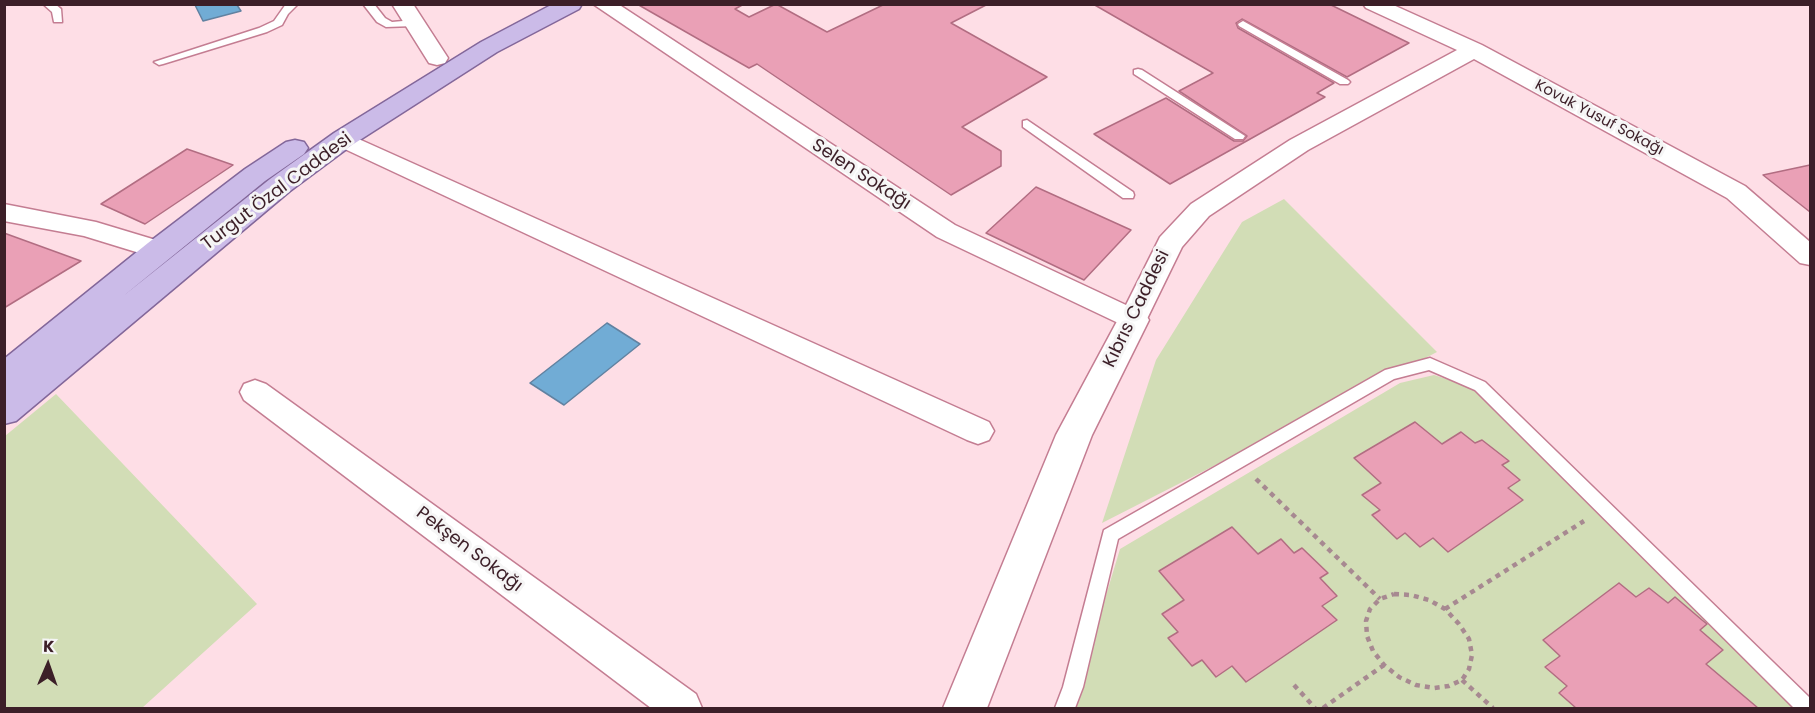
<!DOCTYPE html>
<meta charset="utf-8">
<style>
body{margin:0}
#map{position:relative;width:1815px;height:713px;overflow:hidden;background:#fedee6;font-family:Poppins,sans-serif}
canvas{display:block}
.frame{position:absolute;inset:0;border:6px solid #3c1f28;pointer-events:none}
.north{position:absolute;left:18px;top:635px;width:60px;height:60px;-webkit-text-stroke:4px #f5f5f5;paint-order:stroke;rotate:2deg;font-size:16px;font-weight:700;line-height:24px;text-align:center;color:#3c1f28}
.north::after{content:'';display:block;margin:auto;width:21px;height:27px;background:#3c1f28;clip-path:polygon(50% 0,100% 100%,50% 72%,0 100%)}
</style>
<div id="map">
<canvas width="1815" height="713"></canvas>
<div class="frame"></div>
<div class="north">K</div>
</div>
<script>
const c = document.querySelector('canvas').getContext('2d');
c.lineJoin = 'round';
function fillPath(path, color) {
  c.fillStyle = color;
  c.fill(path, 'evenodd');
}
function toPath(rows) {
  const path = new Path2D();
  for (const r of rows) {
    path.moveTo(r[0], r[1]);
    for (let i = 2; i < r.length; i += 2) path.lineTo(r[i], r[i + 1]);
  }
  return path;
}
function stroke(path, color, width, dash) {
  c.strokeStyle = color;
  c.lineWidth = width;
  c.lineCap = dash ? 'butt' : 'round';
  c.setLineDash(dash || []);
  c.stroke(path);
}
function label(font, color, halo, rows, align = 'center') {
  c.font = font + ' Poppins,sans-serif';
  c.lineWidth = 6;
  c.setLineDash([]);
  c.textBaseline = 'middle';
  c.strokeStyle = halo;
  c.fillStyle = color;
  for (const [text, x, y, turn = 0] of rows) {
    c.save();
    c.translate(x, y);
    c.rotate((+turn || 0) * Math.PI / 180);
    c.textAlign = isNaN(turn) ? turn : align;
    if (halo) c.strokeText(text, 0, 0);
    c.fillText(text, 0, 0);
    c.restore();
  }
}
fillPath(toPath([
 [1284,199,1437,352,1102,523,1156,360,1242,222],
 [1434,375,1475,388,1799,708,1072,708,1120,549,1400,383],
 [56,394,257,604,142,708,5,708,5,436]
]), '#d2ddb6');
const water = toPath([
 [195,5,237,5,241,11,203,21,195,5],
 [607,323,640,344,564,405,530,383,607,323]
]);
fillPath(water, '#71acd5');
stroke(water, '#6182a1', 1.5);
const building = toPath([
 [637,4,744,4,735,9,749,17,776,4,827,32,885,4,988,4,951,23,1047,77,962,127,1001,151,1001,166,951,195,757,64,749,68,637,4],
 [1093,4,1329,4,1409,43,1347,77,1242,19,1236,23,1238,28,1334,83,1317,93,1325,97,1170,184,1094,134,1166,98,1234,141,1243,141,1247,136,1179,91,1213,73,1093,4],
 [187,149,233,165,145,224,101,204,187,149],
 [1810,165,1810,212,1763,175,1810,165],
 [1036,187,1131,230,1084,280,986,233,1036,187],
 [4,233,81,261,4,308,4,233],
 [1415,422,1442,444,1461,432,1475,443,1482,440,1509,461,1502,465,1520,480,1508,488,1523,500,1448,552,1433,538,1420,547,1405,533,1397,539,1372,515,1380,510,1362,495,1381,483,1354,458,1415,422],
 [1232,527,1258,554,1281,539,1294,553,1302,548,1328,573,1320,578,1337,596,1322,606,1337,620,1246,682,1232,666,1216,677,1202,660,1192,666,1168,638,1178,632,1162,614,1184,600,1159,571,1232,527],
 [1619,583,1636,597,1649,588,1668,603,1675,597,1702,620,1707,624,1700,630,1723,650,1706,664,1758,708,1576,708,1559,693,1567,686,1545,667,1560,656,1543,640,1619,583]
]);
fillPath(building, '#eaa0b6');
stroke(building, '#b26d82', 1.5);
const lane = toPath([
 [43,4,55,4,61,9,62,22,54,22,52,12,43,4],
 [286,4,298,4,288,14,282,25,267,32,163,64,159,65,154,62,259,28,274,21,286,4],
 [363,4,374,4,385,18,392,22,414,20,419,23,414,26,386,27,377,22,363,4],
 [1243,21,1348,80,1350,82,1348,84,1340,84,1239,26,1238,24,1243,21],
 [1138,69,1142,70,1245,136,1243,139,1235,139,1134,74,1134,70,1138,69],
 [1027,120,1133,192,1134,195,1133,198,1123,198,1023,127,1023,121,1027,120],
 [1430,358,1485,382,1810,698,1810,708,1794,708,1475,390,1429,370,1394,379,1118,539,1083,687,1075,708,1055,708,1063,687,1104,530,1385,370,1430,358]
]);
const street = toPath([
 [392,4,413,4,448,58,445,63,437,65,429,63,392,4],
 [593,4,618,4,955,225,1126,305,1160,237,1191,204,1290,140,1457,50,1366,8,1363,4,1391,4,1482,45,1745,186,1810,242,1810,265,1800,263,1727,198,1474,59,1308,150,1209,216,1182,247,1143,327,1133,330,937,237,593,4],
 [343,132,989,422,994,431,989,440,978,444,967,440,334,144,331,139,334,134,343,132],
 [4,204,96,222,169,244,173,250,169,256,159,259,84,236,4,221,4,204],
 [255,380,266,384,696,694,702,708,651,708,244,400,240,392,244,384,255,380]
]);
const secondary = toPath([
 [1133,309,1144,312,1149,320,1092,435,987,708,943,708,1056,435,1122,312,1133,309]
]);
const primary = toPath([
 [553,4,582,4,579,9,497,52,352,145,290,191,16,421,4,424,4,359,148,243,245,169,286,142,295,140,304,142,308,148,304,154,265,181,122,297,270,179,334,133,481,42,553,4]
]);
stroke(lane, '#c47d92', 3);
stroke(street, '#c47d92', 3);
stroke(secondary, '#c47d92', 3);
stroke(primary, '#83679a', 3);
stroke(toPath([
 [1256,479,1380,599],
 [1394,594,1411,595,1429,600,1445,609,1459,624,1469,639,1472,655,1469,669,1462,680,1449,686,1434,688,1416,685,1399,677,1384,665,1373,651,1367,636,1366,621,1370,609,1380,599,1394,594],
 [1445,609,1584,521],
 [1462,680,1493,708],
 [1294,685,1315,708],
 [1323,708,1384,665]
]), '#a78991', 4.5, [5, 5]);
fillPath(lane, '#fff');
fillPath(street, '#fff');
fillPath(secondary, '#fff');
fillPath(primary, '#cbbbe8');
label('15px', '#3c1f28', '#f5f5f5', [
 ["Kovuk Yusuf Sokağı",1599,118,28]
]);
label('18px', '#3c1f28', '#f5f5f5', [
 ["Selen Sokağı",861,175,33],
 ["Turgut Özal Caddesi",277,192,-37],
 ["Kıbrıs Caddesi",1137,309,-64],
 ["Pekşen Sokağı",469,550,37]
]);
</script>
